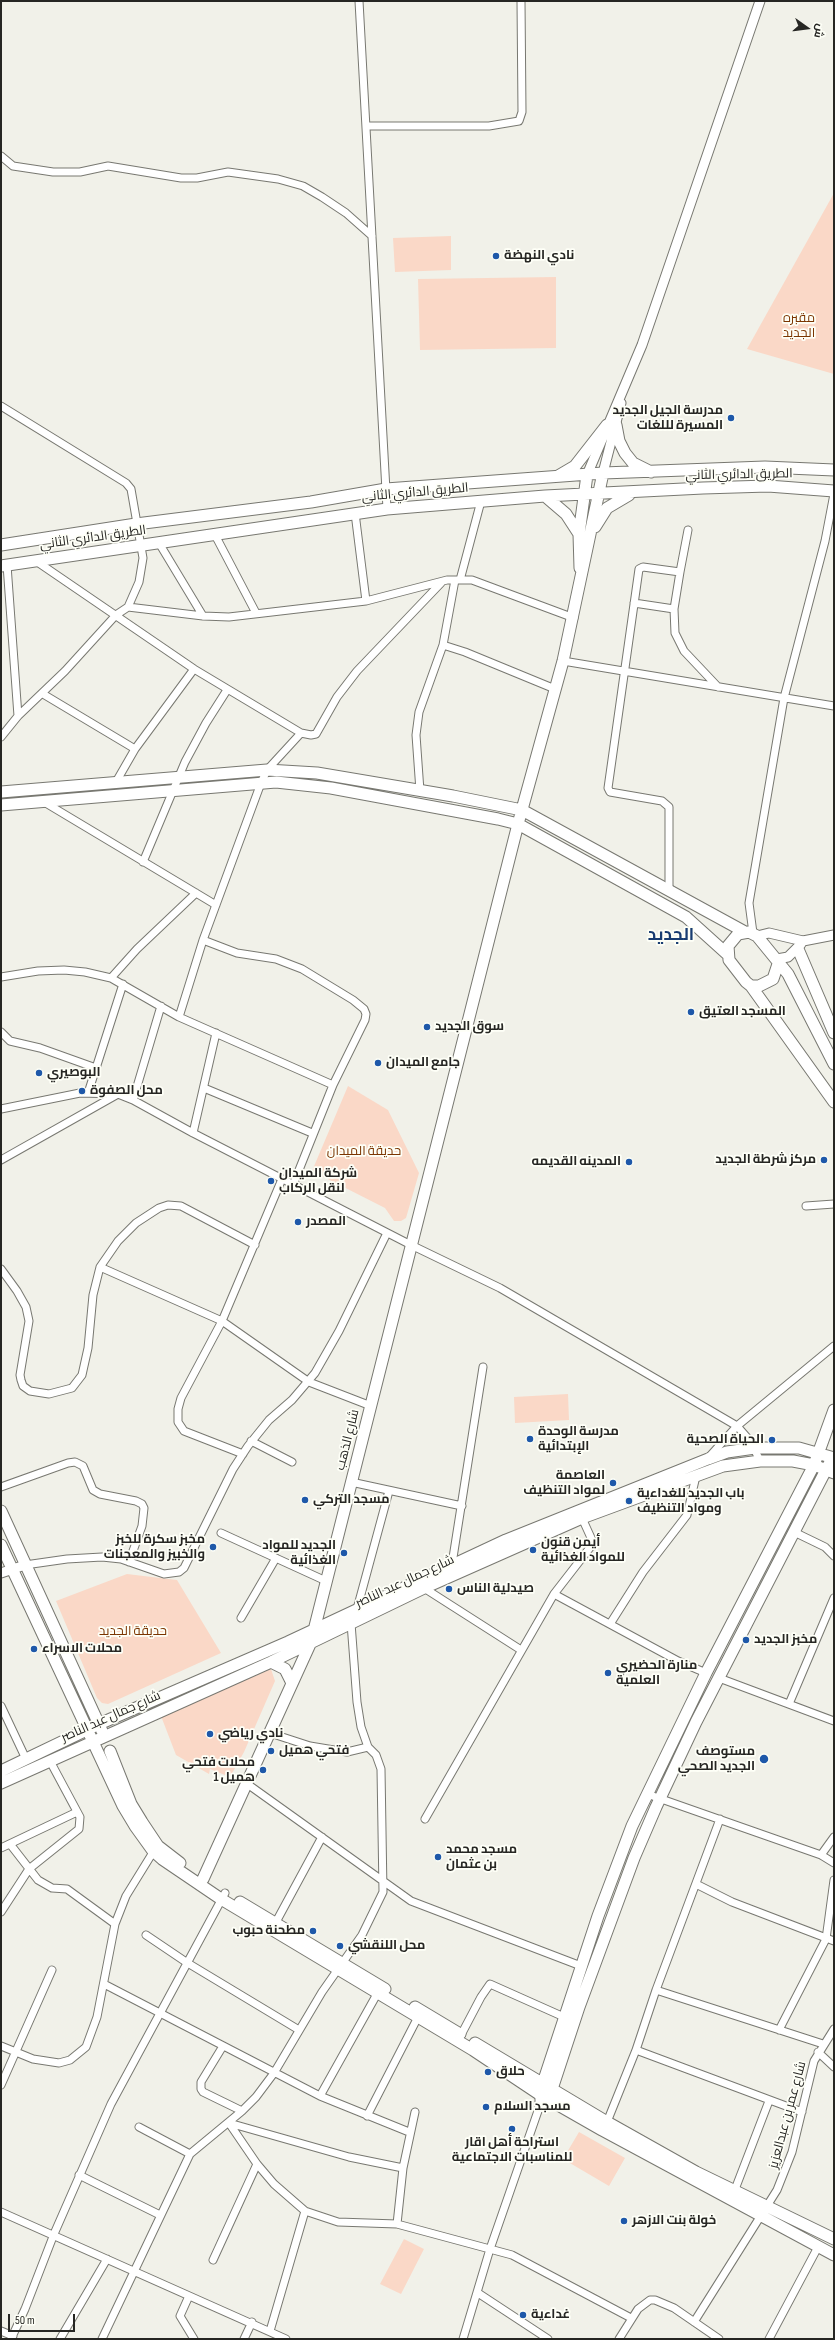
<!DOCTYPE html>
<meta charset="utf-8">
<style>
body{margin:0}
#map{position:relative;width:835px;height:2340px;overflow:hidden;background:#f1f1e9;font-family:"Sofia Sans Condensed",Cairo,sans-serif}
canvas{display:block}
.frame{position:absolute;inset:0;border:2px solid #262623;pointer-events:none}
.north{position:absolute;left:787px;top:8px;width:40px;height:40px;-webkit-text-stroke:3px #fefff7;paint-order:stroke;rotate:104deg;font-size:11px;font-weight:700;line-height:16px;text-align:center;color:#262623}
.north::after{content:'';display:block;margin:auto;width:14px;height:18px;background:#262623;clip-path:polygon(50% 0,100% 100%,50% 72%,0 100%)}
.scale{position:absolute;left:8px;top:2314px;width:67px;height:18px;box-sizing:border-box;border:2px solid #262623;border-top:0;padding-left:5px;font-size:12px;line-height:14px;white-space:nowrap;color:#262623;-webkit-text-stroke:3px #fefff7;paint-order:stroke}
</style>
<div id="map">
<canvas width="835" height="2340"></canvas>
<div class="frame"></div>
<div class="north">ش</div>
<div class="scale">50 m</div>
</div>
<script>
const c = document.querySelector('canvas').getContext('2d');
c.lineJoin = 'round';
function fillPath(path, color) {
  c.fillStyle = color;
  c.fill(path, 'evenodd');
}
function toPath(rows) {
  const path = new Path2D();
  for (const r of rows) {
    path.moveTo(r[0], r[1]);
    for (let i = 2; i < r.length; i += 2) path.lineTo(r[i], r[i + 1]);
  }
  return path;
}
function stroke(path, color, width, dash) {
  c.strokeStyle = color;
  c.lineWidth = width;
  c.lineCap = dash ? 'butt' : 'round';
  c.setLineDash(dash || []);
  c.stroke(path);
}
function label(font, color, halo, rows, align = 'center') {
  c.font = font + ' "Sofia Sans Condensed",Cairo,sans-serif';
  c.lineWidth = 3.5;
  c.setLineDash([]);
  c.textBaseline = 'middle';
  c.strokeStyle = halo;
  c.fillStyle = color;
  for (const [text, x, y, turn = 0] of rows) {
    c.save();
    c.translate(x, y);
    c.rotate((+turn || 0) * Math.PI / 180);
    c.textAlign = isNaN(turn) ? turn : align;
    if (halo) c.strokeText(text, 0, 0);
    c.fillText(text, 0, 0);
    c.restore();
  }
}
fillPath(toPath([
 [834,193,834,374,747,349],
 [451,236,451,270,395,272,393,238],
 [556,277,556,348,420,350,418,279],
 [348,1086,388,1110,419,1173,406,1218,401,1221,394,1221,385,1208,312,1171],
 [568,1394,569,1420,515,1423,514,1397],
 [127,1574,177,1580,221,1653,108,1704,102,1703,97,1698,56,1601],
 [271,1669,275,1681,244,1752,230,1777,210,1769,209,1774,176,1755,161,1716],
 [579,2132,625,2158,609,2186,563,2159],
 [404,2239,424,2249,401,2294,380,2284]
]), '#fad8c7');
const minor = toPath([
 [359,1,387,509],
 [366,126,489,126,519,121,522,112,521,1],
 [1,156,13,166,53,172,80,172,108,166,181,178,197,178,228,172,278,179,303,186,322,197,346,213,372,236],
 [1,406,126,483,131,489,143,558,139,582,128,607,116,615,65,671,18,716,1,737],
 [355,513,366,601],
 [214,533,256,613],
 [159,543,203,616],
 [36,561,194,669,301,733,267,770,261,783,203,940,179,1017],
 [7,565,18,716],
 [680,572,688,530],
 [455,580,443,645,465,652,555,689],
 [460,580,481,501],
 [634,603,674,609],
 [128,607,203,616,229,617,366,601,447,580,472,580,574,618],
 [563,661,834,706],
 [43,694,135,749],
 [301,733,311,735,316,734,337,697,357,671,441,583],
 [116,782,135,749,194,669],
 [420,791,416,735,419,712,443,645],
 [44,802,216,905],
 [143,862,185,762,206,723,227,690],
 [669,890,669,807,662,801,610,792,608,788,639,569,643,567,680,572,674,609,675,633,684,651,718,687],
 [753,933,749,903,784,698,825,541,834,494],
 [203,940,237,953,276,959,302,969,353,1000,364,1009,366,1014,365,1020,333,1085],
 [1,977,38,971,64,970,85,972,111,978,179,1017,333,1085,293,1185],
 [111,978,137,949,196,893],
 [1,1032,10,1041,40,1048,96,1068],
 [204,1088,312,1133],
 [88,1093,123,984],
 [133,1100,161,1006],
 [1,1109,80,1093,118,1094,133,1100,193,1133,411,1245,500,1288,737,1426,751,1442,760,1461],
 [193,1133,216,1033],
 [1,1160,118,1094],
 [806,1206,834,1204],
 [100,1267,222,1321,309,1382,371,1406],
 [1,1269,17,1291,26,1307,29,1321,20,1375,21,1380,23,1386,30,1391,49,1394,72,1388,82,1375,88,1348,93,1295,100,1267,118,1241,136,1223,159,1208,168,1205,181,1206,255,1245],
 [251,1441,292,1462],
 [243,1454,184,1431,178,1422,178,1409,181,1398,222,1321,282,1179],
 [709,1457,737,1426,834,1346],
 [351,1482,462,1506],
 [1,1487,68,1463,75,1462,83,1466,93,1490,100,1494,136,1501,142,1504,144,1508,142,1526,129,1562],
 [794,1532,825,1547,834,1556],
 [221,1533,326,1581],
 [452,1564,483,1367],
 [25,1565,67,1559,102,1557,121,1559,164,1574,179,1572,184,1568,233,1469,248,1446,269,1420,292,1400,315,1373,339,1331,387,1233],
 [424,1588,521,1650],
 [554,1594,678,1661,706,1673],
 [357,1609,389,1491],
 [241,1618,276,1558],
 [610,1624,643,1572,687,1515,696,1476],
 [719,1678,834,1721],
 [789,1704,834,1598],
 [1,1706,26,1759],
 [270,1733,310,1746,334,1750,347,1752,368,1747],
 [246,1783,411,1901,581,1966],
 [647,1794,821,1855,834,1863],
 [425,1819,554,1594,592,1545,592,1540,582,1518],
 [10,1844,38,1880,52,1888,67,1889,115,1924,126,1896,155,1849],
 [1,1848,77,1812],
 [821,1855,834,1837],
 [696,1884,732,1902,834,1941],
 [1,1912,29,1869,79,1829,80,1817,50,1761],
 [276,1922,322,1837],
 [146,1935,186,1962,299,2030],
 [104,1984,320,2096,409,2132],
 [656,1990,823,2044],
 [779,2030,826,1939,834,1880],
 [461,2035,481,1997,490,1984,564,2017],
 [1,2046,33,2059,59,2063,70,2060,86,2047,97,2017,115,1924],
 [223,2046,201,2082,201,2089,203,2092,242,2111],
 [636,2050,802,2112],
 [818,2052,834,2067],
 [1,2085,52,1970],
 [320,2096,377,1994],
 [367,2116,418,2017],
 [607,2122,636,2050,656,1990,720,1819],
 [229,2123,257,2164,274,2184,305,2211,338,2222,397,2224,512,2255,631,2318],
 [229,2123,349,2157,403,2168],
 [139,2127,190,2154],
 [79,2175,160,2215],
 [734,2192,769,2101],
 [1,2212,286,2339],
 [397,2224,403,2168,415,2112],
 [213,2260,257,2164],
 [478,2293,548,2339],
 [189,2296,180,2316,194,2339],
 [694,2322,777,2190,792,2152,814,2061,834,2029],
 [1,2331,13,2336],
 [270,2331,305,2211],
 [11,2339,25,2309,54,2234,111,2104,225,1893],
 [60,2339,107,2259],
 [102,2339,190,2154,242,2111,256,2097,274,2073,322,1992,362,1935,383,1892,381,1769,376,1755,368,1747,361,1727,357,1702,351,1623],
 [244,2339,252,2322],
 [463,2339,490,2249,539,2108,539,2094],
 [619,2339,638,2309,650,2300,655,2300,674,2308,719,2339],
 [769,2339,818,2247]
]);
const tertiary = toPath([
 [603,473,621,403],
 [587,475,642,345,760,1],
 [757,936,769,933,803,941,834,935],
 [777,959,788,957,801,944],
 [1,1573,25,1565]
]);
const primary = toPath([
 [616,425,619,441,625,453,633,463,651,472],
 [558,476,575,466,607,425],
 [545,496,566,514,579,534],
 [595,527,607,508,629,495],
 [1,545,136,524,311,502,386,489,603,473,765,467,834,470],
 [1,566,387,509,545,496,703,488,768,486,834,491],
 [580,568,579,534,587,475],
 [1,792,267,770,317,773,453,796,522,810,745,932],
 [1,805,276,782,331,788,498,819,518,824,686,917,727,954],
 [798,949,834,1033],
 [778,964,773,979,759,986,751,986,746,982,729,960,728,946,738,934,749,932,757,936,788,974,834,1064],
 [751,986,834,1102],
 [1,1511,102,1731],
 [1,1545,123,1806,135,1826,153,1851,162,1859,221,1899,473,2050,539,2094,602,2130,834,2255],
 [271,1662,285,1669,292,1683],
 [110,1751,131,1804,142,1822,158,1846,180,1863],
 [1,1771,99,1724,288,1642,506,1540,708,1459,727,1452,755,1448,799,1448,834,1458],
 [1,1783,271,1662,424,1588,582,1518,723,1466,760,1461,793,1461,814,1465,834,1473],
 [203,1879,311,1642,518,824,563,661,603,473],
 [240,1902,385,1989],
 [415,2007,460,2034],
 [475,2043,607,2122,696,2172,834,2239],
 [541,2089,598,1916,632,1826,706,1673,814,1465,834,1410],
 [550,2095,579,2007,634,1858,656,1807,696,1722,829,1464]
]);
stroke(minor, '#787871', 9);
stroke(tertiary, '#787871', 11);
stroke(primary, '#787871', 13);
stroke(minor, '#fff', 7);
stroke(tertiary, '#fff', 9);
stroke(primary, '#fff', 11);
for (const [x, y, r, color] of [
 [496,256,4,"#1e58a9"],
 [731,418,4,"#1e58a9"],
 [691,1012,4,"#1e58a9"],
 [427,1027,4,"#1e58a9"],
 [378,1063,4,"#1e58a9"],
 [39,1073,4,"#1e58a9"],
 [82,1091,4,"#1e58a9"],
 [824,1160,4,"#1e58a9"],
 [629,1162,4,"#1e58a9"],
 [271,1181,4,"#1e58a9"],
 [298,1222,4,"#1e58a9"],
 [530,1439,4,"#1e58a9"],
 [772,1440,4,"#1e58a9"],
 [613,1483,4,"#1e58a9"],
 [305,1500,4,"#1e58a9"],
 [629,1501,4,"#1e58a9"],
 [213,1547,4,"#1e58a9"],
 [533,1550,4,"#1e58a9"],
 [344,1553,4,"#1e58a9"],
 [449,1589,4,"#1e58a9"],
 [746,1640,4,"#1e58a9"],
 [34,1649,4,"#1e58a9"],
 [608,1673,4,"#1e58a9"],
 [210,1734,4,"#1e58a9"],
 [271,1751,4,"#1e58a9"],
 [764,1759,5,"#1e58a9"],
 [263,1770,4,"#1e58a9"],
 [438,1857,4,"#1e58a9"],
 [313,1931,4,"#1e58a9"],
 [340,1946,4,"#1e58a9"],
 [488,2072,4,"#1e58a9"],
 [486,2107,4,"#1e58a9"],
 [512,2129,4,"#1e58a9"],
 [624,2221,4,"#1e58a9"],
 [523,2315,4,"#1e58a9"]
]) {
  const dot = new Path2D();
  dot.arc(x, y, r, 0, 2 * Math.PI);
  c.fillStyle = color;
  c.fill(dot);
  stroke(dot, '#fefff7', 1.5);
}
label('bold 13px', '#262623', '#fefff7', [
 ["نادي النهضة",504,256],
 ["مدرسة الجيل الجديد",723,411,"right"],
 ["المسيرة لللغات",723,426,"right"],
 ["المسجد العتيق",699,1012],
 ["سوق الجديد",435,1027],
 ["جامع الميدان",386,1063],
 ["البوصيري",47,1073],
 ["محل الصفوة",90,1091],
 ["مركز شرطة الجديد",816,1160,"right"],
 ["المدينه القديمه",621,1162,"right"],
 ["شركة الميدان",279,1174],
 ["لنقل الركاب",279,1189],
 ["المصدر",306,1222],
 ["مدرسة الوحدة",538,1432],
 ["الإبتدائية",538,1447],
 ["الحياة الصحية",764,1440,"right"],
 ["العاصمة",605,1476,"right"],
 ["لمواد التنظيف",605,1491,"right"],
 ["باب الجديد للغداءية",637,1494],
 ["ومواد التنظيف",637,1509],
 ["مسجد التركي",313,1500],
 ["مخبز سكرة للخبز",205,1540,"right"],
 ["والخبيز والمعجنات",205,1555,"right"],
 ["أيمن قنون",541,1543],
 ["للمواد الغذائية",541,1558],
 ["الجديد للمواد",336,1546,"right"],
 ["الغذائية",336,1561,"right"],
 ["صيدلية الناس",457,1589],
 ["مخبز الجديد",754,1640],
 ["محلات الاسراء",42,1649],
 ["منارة الحضيري",616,1666],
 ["العلمية",616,1681],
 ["نادي رياضي",218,1734],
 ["فتحي هميل",279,1751],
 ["مستوصف",755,1752,"right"],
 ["الجديد الصحي",755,1767,"right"],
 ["محلات فتحي",255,1763,"right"],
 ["هميل 1",255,1778,"right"],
 ["مسجد محمد",446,1850],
 ["بن عثمان",446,1865],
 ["مطحنة حبوب",305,1931,"right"],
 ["محل اللنقشي",348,1946],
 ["حلاق",496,2072],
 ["مسجد السلام",494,2107],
 ["استراحة أهل اقار",512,2143,"center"],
 ["للمناسبات الاجتماعية",512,2158,"center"],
 ["خولة بنت الازهر",632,2221],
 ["غداءية",531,2315]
], 'left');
label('13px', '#7b3500', '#fefff7', [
 ["مقبره",799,319],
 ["الجديد",799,334],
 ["حديقة الميدان",364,1152],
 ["حديقة الجديد",133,1632]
]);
label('13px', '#262623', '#fefff7', [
 ["الطريق الدائري الثاني",739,475,-1],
 ["الطريق الدائري الثاني",415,493,-5],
 ["الطريق الدائري الثاني",93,538,-8],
 ["شارع الذهب",348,1440,-76],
 ["شارع جمال عبد الناصر",405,1582,-25],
 ["شارع جمال عبد الناصر",111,1717,-24],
 ["شارع عمر بن عبدالعزيز",788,2115,-75]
]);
label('bold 17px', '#183c71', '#fefff7', [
 ["الجديد",671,936]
]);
</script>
